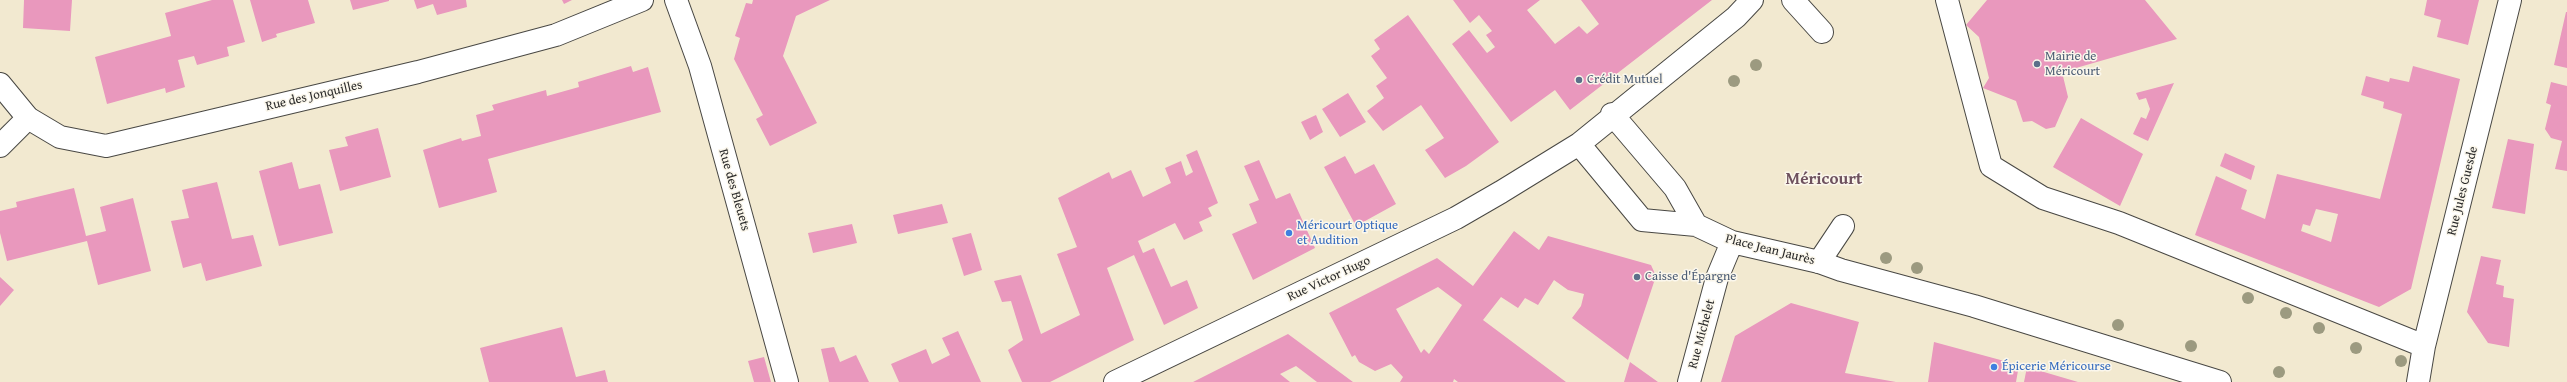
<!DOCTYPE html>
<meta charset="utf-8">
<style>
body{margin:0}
canvas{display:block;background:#f2e9d0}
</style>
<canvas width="2567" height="382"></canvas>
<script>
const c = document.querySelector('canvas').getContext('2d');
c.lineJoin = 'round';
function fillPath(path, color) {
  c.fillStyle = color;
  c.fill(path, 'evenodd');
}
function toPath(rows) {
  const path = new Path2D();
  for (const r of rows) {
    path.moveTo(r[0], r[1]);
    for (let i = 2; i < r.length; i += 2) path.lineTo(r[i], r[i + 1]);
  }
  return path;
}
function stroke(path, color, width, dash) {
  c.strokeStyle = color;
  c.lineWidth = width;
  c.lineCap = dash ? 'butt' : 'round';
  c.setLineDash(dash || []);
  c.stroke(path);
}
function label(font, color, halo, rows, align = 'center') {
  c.font = font + ' "Gentium Book Plus",serif';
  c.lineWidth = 3;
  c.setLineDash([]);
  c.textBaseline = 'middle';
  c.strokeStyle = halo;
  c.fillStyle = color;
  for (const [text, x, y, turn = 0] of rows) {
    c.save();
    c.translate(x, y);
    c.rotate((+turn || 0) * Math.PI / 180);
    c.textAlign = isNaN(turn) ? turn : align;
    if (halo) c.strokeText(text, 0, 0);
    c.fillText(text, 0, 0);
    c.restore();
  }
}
fillPath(toPath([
 [24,0,72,0,70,31,23,28],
 [212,0,233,0,245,42,227,47,229,56,197,65,194,56,178,60,185,87,166,93,165,88,107,104,95,57,171,36,165,13],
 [250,0,308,0,315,23,276,34,277,37,262,42],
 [350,0,389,0,389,1,353,10],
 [414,0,466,0,467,7,437,15,433,4,417,9],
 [562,0,572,0,564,4],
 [753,0,830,0,796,16,783,56,817,123,770,146,756,119,763,115,734,59,740,38,735,36,746,3,752,4],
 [1453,0,1540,0,1527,10,1555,44,1579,26,1587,34,1599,24,1581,0,1712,0,1570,110,1555,90,1511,122,1452,44,1469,30,1487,53,1495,47,1486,35,1492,31,1479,15,1470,23],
 [1987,0,2145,0,2177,39,2062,72,2068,97,2055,127,2046,129,2032,121,2023,122,2016,101,1983,88,1989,78,1979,37,1966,25],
 [2427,0,2479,0,2468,45,2437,37,2441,20,2424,15],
 [2566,12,2567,12,2567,68,2554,65],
 [1408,15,1499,142,1466,166,1445,178,1425,150,1444,138,1421,105,1383,131,1367,111,1384,98,1376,86,1387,78,1371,56,1380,49,1374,40],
 [631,66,633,72,648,67,661,112,488,159,497,192,439,208,423,150,461,138,462,141,481,136,476,115,494,110,492,105,546,90,547,96,579,87,578,82],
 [2413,66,2460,79,2411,289,2379,307,2195,235,2216,176,2247,190,2241,209,2265,219,2277,174,2380,199,2402,114,2383,108,2384,102,2361,95,2366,76,2389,82,2390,78,2409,82],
 [2316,209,2338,214,2331,242,2301,231,2303,224,2310,226],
 [2551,82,2567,86,2567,171,2555,169,2562,141,2551,138,2545,129,2551,105,2546,103],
 [2174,83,2148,141,2133,134,2141,117,2146,119,2150,109,2146,98,2139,100,2136,93],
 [1348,93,1366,122,1340,137,1322,109],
 [1316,115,1323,132,1310,140,1301,122],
 [2081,118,2143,154,2120,206,2053,167],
 [378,128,391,177,340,191,329,150,348,146,345,137],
 [2508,139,2534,144,2525,214,2492,208],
 [1197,150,1218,203,1208,208,1212,216,1199,222,1203,231,1184,240,1175,223,1138,241,1143,253,1154,248,1171,287,1187,280,1198,308,1164,325,1134,255,1107,268,1134,340,1050,382,1022,382,1008,350,1023,340,1011,301,1002,302,994,281,1021,275,1041,334,1080,315,1057,254,1077,247,1058,198,1109,172,1112,179,1131,170,1143,197,1171,183,1165,168,1181,161,1186,176,1193,172,1186,155],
 [2225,153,2255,166,2251,180,2220,166],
 [1345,156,1355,174,1374,164,1396,204,1356,226,1324,167],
 [1259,160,1276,199,1290,193,1315,248,1253,280,1232,234,1257,223,1249,204,1259,200,1244,166],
 [292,162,299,189,320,184,333,233,279,246,259,171],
 [217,182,232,239,253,235,262,266,206,281,201,263,183,268,171,221,189,218,182,190],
 [74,188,86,236,106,231,100,207,133,198,151,271,98,285,87,241,7,261,0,233,0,211,17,207,16,202],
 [942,204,948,223,898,234,893,215],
 [852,224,857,243,813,253,808,233],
 [1514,231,1539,250,1548,236,1651,265,1656,276,1628,360,1572,318,1581,306,1584,294,1568,290,1554,280,1538,305,1525,298,1518,308,1501,297,1483,320,1566,382,1458,382,1454,379,1453,382,1400,382,1403,377,1391,364,1375,371,1359,362,1355,355,1352,357,1329,313,1437,258,1473,286],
 [1438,287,1462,305,1429,354,1424,349,1421,353,1396,309],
 [971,233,982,270,964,276,952,238],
 [2481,256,2501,260,2496,284,2504,286,2503,297,2514,299,2509,347,2488,343,2467,312],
 [0,277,14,290,0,306],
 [1791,303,1859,322,1845,373,1896,382,1721,382,1735,336],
 [562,327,576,377,605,370,608,382,489,382,480,348],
 [958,331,981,382,899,382,891,364,926,349,932,364,950,355,942,338],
 [1288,334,1353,382,1317,382,1296,366,1280,374,1290,382,1193,382],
 [1934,342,2019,365,2016,382,1928,382],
 [834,347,840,362,856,355,869,382,829,382,821,349],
 [764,357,771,382,754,382,748,361],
 [1630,362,1658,382,1624,382],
 [2027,367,2078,382,2024,382]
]), '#e998bd');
const lane = toPath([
 [1793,0,1822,32],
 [0,146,28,118],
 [1819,262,1843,226]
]);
const street = toPath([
 [676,0,700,66,787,382],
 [1947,0,1991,166,2043,198,2119,223,2424,346],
 [0,84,28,118,60,137,106,146,418,72,556,35,642,0],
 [1612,114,1675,188,1696,225],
 [1579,144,1642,220,1696,225,1732,242,1819,262,1841,270,1974,306,2220,382],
 [1115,382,1456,218,1501,192,1579,144,1736,17,1752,0],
 [1689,382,1717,278,1732,242],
 [2418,382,2424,346,2510,0]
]);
stroke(lane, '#494844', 24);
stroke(street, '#494844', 24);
stroke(lane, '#fff', 22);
stroke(street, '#fff', 22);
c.fillStyle = '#9c9a80';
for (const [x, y] of [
 [1756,65],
 [1734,81],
 [1886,258],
 [1917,268],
 [2248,298],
 [2286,313],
 [2118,325],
 [2319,328],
 [2191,346],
 [2356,348],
 [2401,361],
 [2279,372]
]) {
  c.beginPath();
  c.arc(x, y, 6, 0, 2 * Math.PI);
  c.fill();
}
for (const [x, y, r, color] of [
 [2037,64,4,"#5c6f8a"],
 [1579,80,4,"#5c6f8a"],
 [1289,233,4,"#3f7fe0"],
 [1637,277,4,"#5c6f8a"],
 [1994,367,4,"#3f7fe0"]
]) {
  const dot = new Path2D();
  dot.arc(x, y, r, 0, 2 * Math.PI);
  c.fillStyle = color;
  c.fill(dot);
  stroke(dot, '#fbf7ec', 1.5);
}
label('13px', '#4e5e75', '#fbf7ec', [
 ["Mairie de",2045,57],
 ["Méricourt",2045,72],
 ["Crédit Mutuel",1587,80],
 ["Caisse d'Épargne",1645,277]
], 'left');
label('13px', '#2b2b2b', '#fbf7ec', [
 ["Rue des Jonquilles",314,96,-13],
 ["Rue des Bleuets",734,190,74],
 ["Rue Jules Guesde",2463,191,-76],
 ["Place Jean Jaurès",1770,250,14],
 ["Rue Victor Hugo",1329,279,-25],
 ["Rue Michelet",1702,334,-75]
]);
label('13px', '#366cbe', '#fbf7ec', [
 ["Méricourt Optique",1297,226],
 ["et Audition",1297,241],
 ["Épicerie Méricourse",2002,367]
], 'left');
label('bold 17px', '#6e515e', '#fbf7ec', [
 ["Méricourt",1824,180]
]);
</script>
